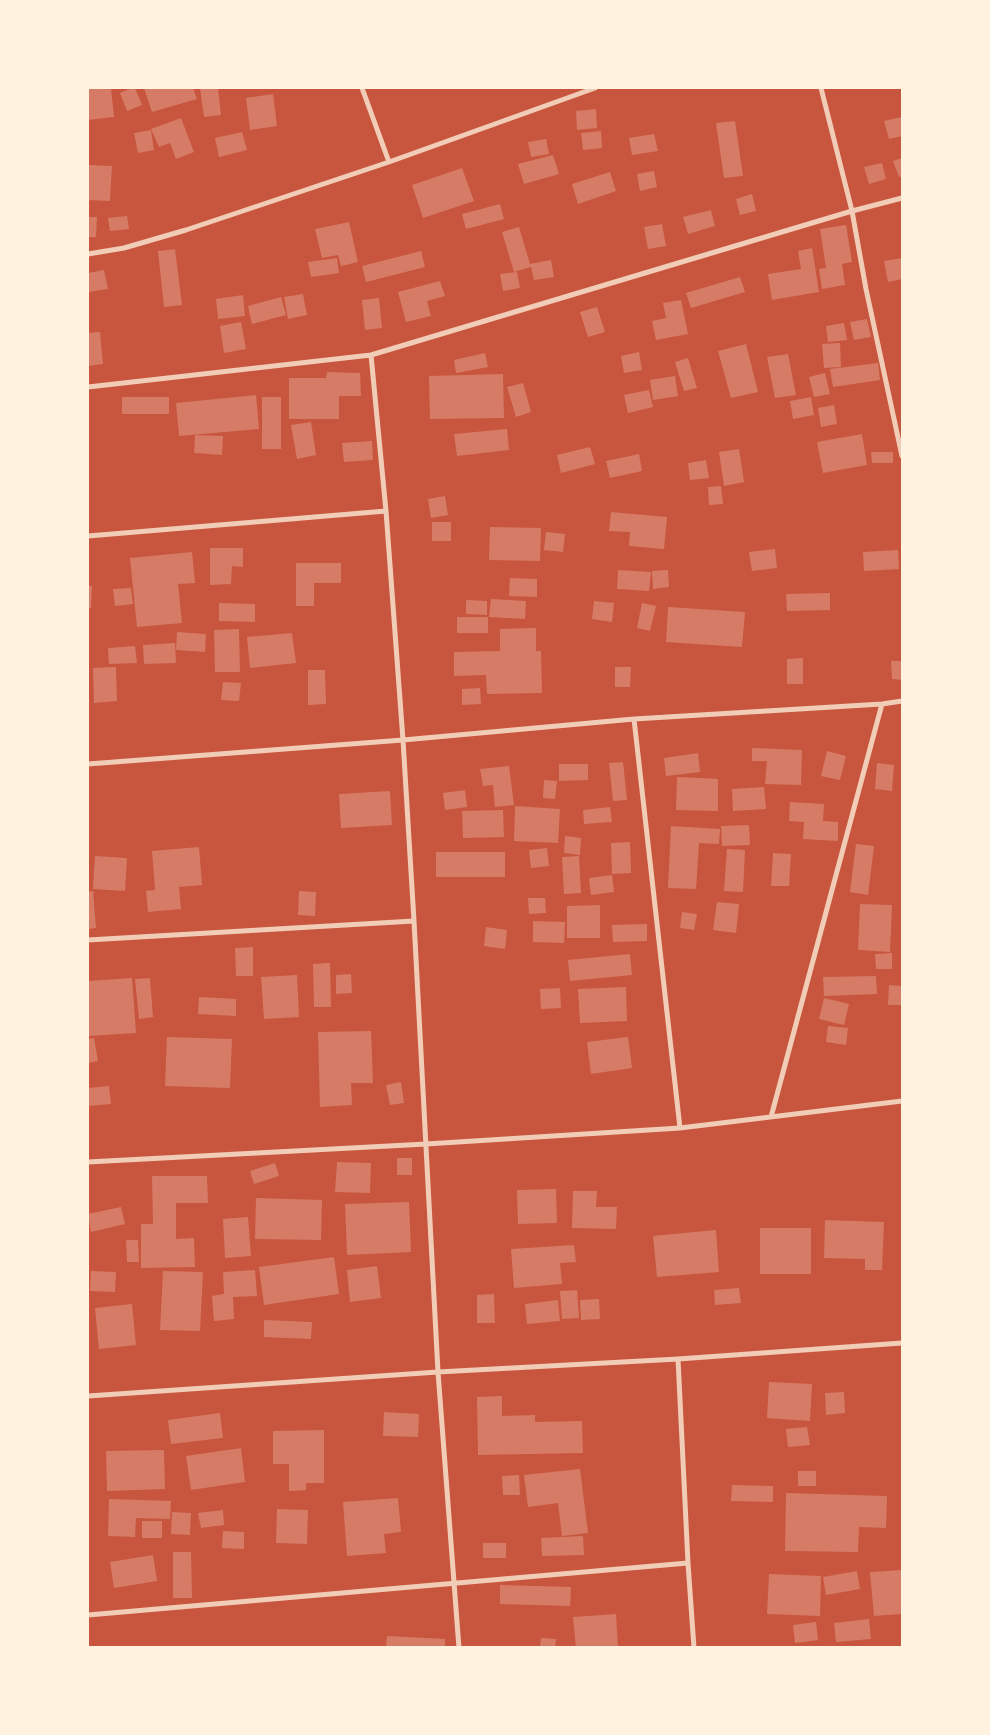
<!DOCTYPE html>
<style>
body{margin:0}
#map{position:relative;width:990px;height:1735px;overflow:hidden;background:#c8553d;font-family:Jost,sans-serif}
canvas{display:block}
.frame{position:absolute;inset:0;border:89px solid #fff3e0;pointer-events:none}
</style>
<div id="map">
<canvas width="990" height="1735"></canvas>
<div class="frame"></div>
</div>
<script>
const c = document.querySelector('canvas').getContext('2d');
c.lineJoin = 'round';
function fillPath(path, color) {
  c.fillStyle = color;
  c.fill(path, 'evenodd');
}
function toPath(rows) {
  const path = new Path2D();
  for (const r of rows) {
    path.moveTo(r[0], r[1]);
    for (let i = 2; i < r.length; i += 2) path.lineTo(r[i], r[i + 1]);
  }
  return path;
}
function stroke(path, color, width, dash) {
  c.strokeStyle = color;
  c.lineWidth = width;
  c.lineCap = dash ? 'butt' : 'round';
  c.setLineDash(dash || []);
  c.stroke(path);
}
fillPath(toPath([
 [88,88,111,88,114,117,88,120],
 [132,88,135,88,142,105,127,111,120,93],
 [144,88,193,88,197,99,152,112],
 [200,88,218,88,221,115,204,117],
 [273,94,277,126,250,130,246,98],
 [596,109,597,128,577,130,576,111],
 [902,117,902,136,889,139,884,121],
 [181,118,194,152,176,159,170,143,159,147,151,129],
 [735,121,743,176,724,178,716,123],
 [151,130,154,150,138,153,134,133],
 [601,131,602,148,583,150,581,133],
 [242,132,247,150,219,157,215,138],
 [654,134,658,151,632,155,629,138],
 [546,139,549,154,531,157,528,142],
 [553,155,559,174,524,184,518,164],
 [902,158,902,176,899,177,893,161],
 [882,163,886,179,869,184,864,167],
 [88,165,112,166,110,201,88,200],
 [462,168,474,201,423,218,412,185],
 [654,171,657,187,640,191,637,174],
 [610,172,616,191,578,204,572,184],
 [752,194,756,211,740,215,736,199],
 [500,204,504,219,466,229,462,214],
 [711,210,715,226,688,234,683,217],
 [127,216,129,229,110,231,108,218],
 [88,217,97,217,96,237,88,237],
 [349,222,358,262,341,266,338,255,322,258,315,229],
 [662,224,666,246,648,249,644,227],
 [846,225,852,262,842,264,845,285,822,289,819,269,826,268,820,229],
 [519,227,530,264,551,260,554,277,534,280,531,267,514,272,502,232],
 [812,248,819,292,772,300,768,274,801,269,798,251],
 [175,249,182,305,164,307,158,251],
 [421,251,425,267,366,282,362,266],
 [337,258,339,273,311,277,308,262],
 [902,258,902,279,888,282,884,261],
 [104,270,108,289,88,292,88,273],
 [517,272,520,288,503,291,500,274],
 [740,277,745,292,691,308,686,293],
 [440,281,445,296,427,301,431,316,406,322,398,292],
 [303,294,307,315,288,319,284,297],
 [243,295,245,316,218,319,216,299],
 [281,297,286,315,252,324,248,306],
 [379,298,382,328,365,330,362,300],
 [681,300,688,334,656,340,652,321,666,318,663,303],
 [597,307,605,332,588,337,580,312],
 [867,319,871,337,854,340,850,322],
 [241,322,246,349,224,353,220,326],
 [844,323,847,340,828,342,826,326],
 [100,332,103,364,88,366,88,333],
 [840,343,841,367,824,368,822,344],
 [746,344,758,392,731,398,718,351],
 [639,352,642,370,624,373,621,356],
 [485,353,488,367,456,373,454,360],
 [788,354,796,395,775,398,767,357],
 [688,358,697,388,684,391,675,362],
 [878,363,880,380,833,387,830,369],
 [327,372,360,373,361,396,339,396,339,419,289,419,289,378,326,378],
 [825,373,830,394,814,397,809,377],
 [503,374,504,418,430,419,429,376],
 [675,376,678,396,653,400,650,380],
 [523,383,531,412,516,417,507,387],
 [649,390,653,407,628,413,624,395],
 [256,395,259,429,179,436,176,403],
 [122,397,169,397,169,414,122,414],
 [262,397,281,397,281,449,262,449],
 [811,397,814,415,793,419,790,401],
 [834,405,837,424,821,427,818,408],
 [311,422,316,455,297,459,291,425],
 [507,429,509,450,457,456,454,434],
 [862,434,867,465,823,473,817,442],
 [195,435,223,436,222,455,194,453],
 [372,441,373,460,344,462,342,443],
 [590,447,595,464,561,473,557,455],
 [739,449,744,482,724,486,719,452],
 [871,452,893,452,893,463,872,463],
 [639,454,642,471,610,478,606,461],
 [706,460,709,478,690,480,688,463],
 [721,486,723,504,709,505,708,487],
 [445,496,448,515,431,518,428,499],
 [611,512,667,517,664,549,629,546,630,532,609,531],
 [432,522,451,522,451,541,432,541],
 [490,527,541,528,540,561,489,560],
 [546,532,565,534,563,552,544,550],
 [210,548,243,548,243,567,232,566,231,584,210,585],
 [775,549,777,568,752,571,749,552],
 [898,550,899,569,864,571,863,552],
 [192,552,195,583,178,584,182,623,137,627,130,558],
 [296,563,341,563,341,583,314,583,314,606,296,606],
 [618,570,651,572,649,591,617,589],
 [668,570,669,587,653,589,652,571],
 [510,578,537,579,537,597,509,596],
 [88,586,92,586,91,608,88,608],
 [131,588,133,604,115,606,113,589],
 [830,593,830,610,787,611,786,594],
 [491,599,526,601,525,619,489,617],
 [466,600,487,601,487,615,466,614],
 [594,601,614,603,612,622,592,619],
 [219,603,255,604,255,622,219,621],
 [642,603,656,606,650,631,637,628],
 [668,607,745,612,742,647,666,642],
 [457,617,488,617,488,633,457,633],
 [536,628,536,651,541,651,542,693,487,694,486,675,454,676,454,652,500,651,500,629],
 [239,629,240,672,215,672,214,630],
 [177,632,206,634,205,652,176,650],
 [292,633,296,663,250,668,247,637],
 [175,643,176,663,144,664,143,645],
 [135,646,137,663,109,664,108,648],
 [803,658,803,684,787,684,787,659],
 [891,661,902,661,902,680,892,679],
 [116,667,117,701,94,703,93,668],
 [615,667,631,667,630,687,615,687],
 [308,670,325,670,326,704,308,705],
 [223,682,241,683,239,701,221,700],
 [480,688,481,704,462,705,462,689],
 [752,748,802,750,801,785,765,784,767,761,752,761],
 [827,751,846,756,840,780,821,776],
 [698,753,700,772,666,776,664,758],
 [623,762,627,800,613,801,609,763],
 [877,763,894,765,892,791,875,789],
 [559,764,588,764,588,780,559,781],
 [509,766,514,805,495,807,493,785,483,786,480,769],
 [677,777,718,779,718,811,676,810],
 [544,780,557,781,555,799,543,798],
 [764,787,766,809,733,811,732,789],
 [465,790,467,807,445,810,443,793],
 [390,791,392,825,341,828,339,794],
 [790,802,824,804,823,821,838,822,838,841,803,839,804,822,789,821],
 [515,806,560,809,558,843,514,841],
 [610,807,612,822,584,824,583,810],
 [503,810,504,837,463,838,462,811],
 [749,825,750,845,722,846,721,826],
 [671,826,720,829,719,844,699,843,696,889,668,888],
 [565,836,581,838,580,855,564,853],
 [630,842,631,873,612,874,611,843],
 [856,844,874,846,868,895,850,892],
 [199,847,202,885,179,887,181,909,148,912,146,891,155,890,152,851],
 [547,848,549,866,531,868,529,850],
 [727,849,745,850,743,892,724,891],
 [436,852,505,852,505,877,436,877],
 [773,853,791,854,789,886,771,886],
 [95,856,127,858,125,891,93,889],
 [579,856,581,893,564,894,562,857],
 [612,875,614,892,591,895,589,878],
 [93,891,96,928,88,929,88,892],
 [299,891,316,892,315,916,298,915],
 [528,898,545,898,546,913,529,914],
 [717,902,739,904,736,933,713,930],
 [860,904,892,905,890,952,858,950],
 [600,905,600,938,567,938,567,906],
 [682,912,697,914,694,930,680,928],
 [533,921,565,922,564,943,533,942],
 [647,924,647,941,613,942,612,925],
 [486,927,507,930,505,949,484,946],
 [253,947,253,976,236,976,235,948],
 [892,953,892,969,876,969,875,954],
 [630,954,632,975,570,981,568,960],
 [330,963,331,1007,314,1007,313,964],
 [351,974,352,993,336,994,336,975],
 [297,975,299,1017,264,1019,261,977],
 [876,976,877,994,824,996,823,977],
 [132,978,136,1033,88,1036,88,981],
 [150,978,153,1017,139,1019,135,979],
 [889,985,902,986,902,1005,888,1005],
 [626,987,627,1021,580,1023,578,989],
 [560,988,561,1008,541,1009,540,989],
 [199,997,236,999,236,1016,198,1014],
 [824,998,849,1004,844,1025,819,1019],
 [828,1026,848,1028,846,1045,826,1042],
 [371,1031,373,1083,351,1083,352,1105,320,1107,318,1032],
 [167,1037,232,1039,230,1088,165,1086],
 [628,1037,632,1068,591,1074,587,1042],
 [94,1038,98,1061,88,1063,88,1039],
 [401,1082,404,1103,390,1105,386,1085],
 [109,1086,111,1104,88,1106,88,1088],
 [397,1158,412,1158,412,1175,397,1175],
 [337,1162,371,1163,370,1193,335,1192],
 [275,1163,279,1176,254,1184,250,1171],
 [152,1176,207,1176,208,1203,176,1203,176,1239,194,1238,195,1267,141,1268,141,1224,153,1224],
 [556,1189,557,1223,518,1224,517,1190],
 [573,1191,597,1191,596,1207,617,1207,616,1229,572,1228],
 [256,1198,322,1200,321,1240,255,1239],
 [409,1202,411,1252,347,1255,345,1204],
 [121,1207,125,1224,91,1232,88,1214],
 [248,1217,251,1256,225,1258,223,1219],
 [825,1220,884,1222,882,1270,865,1270,865,1259,824,1258],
 [760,1228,811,1228,811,1274,760,1274],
 [716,1230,719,1272,657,1277,653,1236],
 [126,1240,138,1240,139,1262,127,1262],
 [574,1245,576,1262,560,1263,562,1284,514,1288,511,1249],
 [334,1257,339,1294,264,1305,259,1267],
 [377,1266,381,1298,350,1302,347,1270],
 [255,1270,257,1296,233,1297,234,1319,214,1321,212,1296,224,1294,223,1272],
 [91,1271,116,1272,115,1292,90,1291],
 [163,1271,203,1272,200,1331,160,1330],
 [739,1288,741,1303,715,1305,714,1290],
 [577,1290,579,1318,562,1319,560,1291],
 [494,1294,495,1323,477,1323,477,1295],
 [599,1299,600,1319,581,1320,580,1300],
 [558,1300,560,1321,527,1324,525,1304],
 [132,1304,136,1345,99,1349,95,1308],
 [264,1320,312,1322,311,1339,264,1337],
 [769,1382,812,1384,810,1421,767,1418],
 [844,1392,845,1413,826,1415,825,1393],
 [502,1396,502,1416,535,1415,535,1422,582,1421,583,1453,478,1455,477,1397],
 [384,1412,419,1414,418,1437,383,1436],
 [220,1413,223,1438,171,1444,168,1420],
 [807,1427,810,1445,788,1447,786,1429],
 [324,1430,324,1483,306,1483,306,1490,289,1491,289,1464,273,1464,273,1431],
 [241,1448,245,1482,191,1490,186,1456],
 [164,1450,165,1489,107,1491,106,1451],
 [580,1469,588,1533,562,1536,558,1503,528,1507,524,1475],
 [798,1471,816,1471,816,1486,798,1486],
 [519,1475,520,1495,503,1495,502,1476],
 [732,1485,773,1486,773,1502,731,1501],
 [786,1493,887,1496,886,1528,859,1527,858,1552,785,1551],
 [398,1498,401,1532,384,1534,386,1553,347,1556,343,1502],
 [109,1499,171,1501,170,1519,136,1518,135,1537,108,1536],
 [277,1509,308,1510,307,1544,276,1543],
 [223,1510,224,1525,201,1528,198,1513],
 [172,1512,191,1513,190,1535,171,1534],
 [142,1521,162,1521,162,1538,142,1538],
 [223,1531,244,1532,244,1549,222,1548],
 [583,1536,584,1555,542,1556,541,1538],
 [483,1543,506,1543,506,1558,483,1558],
 [173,1552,191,1552,192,1598,173,1598],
 [153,1555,157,1581,114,1588,110,1562],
 [902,1570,902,1614,874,1616,870,1572],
 [857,1571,860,1589,826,1595,823,1577],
 [769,1574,821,1576,820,1616,767,1614],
 [500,1585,571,1587,570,1606,500,1604],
 [616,1614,618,1648,576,1648,573,1617],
 [869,1619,871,1639,836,1642,834,1623],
 [816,1622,818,1640,795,1643,793,1625],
 [387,1636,445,1639,445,1648,386,1648],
 [541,1638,556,1639,555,1648,540,1648]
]), '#d67c66');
stroke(toPath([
 [362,88,389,162],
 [821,88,852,211,866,289,902,456],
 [88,254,124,248,186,230,389,162,595,88],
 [371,355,386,511,403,740,414,921,438,1372,459,1648],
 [88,387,371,355,852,211,902,198],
 [88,536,386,511],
 [634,719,680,1128],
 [88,764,403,740,634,719,882,704,902,701],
 [88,940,414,921],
 [771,1117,882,704],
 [88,1162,426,1144,680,1128,902,1101],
 [678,1359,688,1563,694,1648],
 [88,1396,438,1372,678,1359,902,1343],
 [88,1615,688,1563]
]), '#f1ccb7', 5);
</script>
